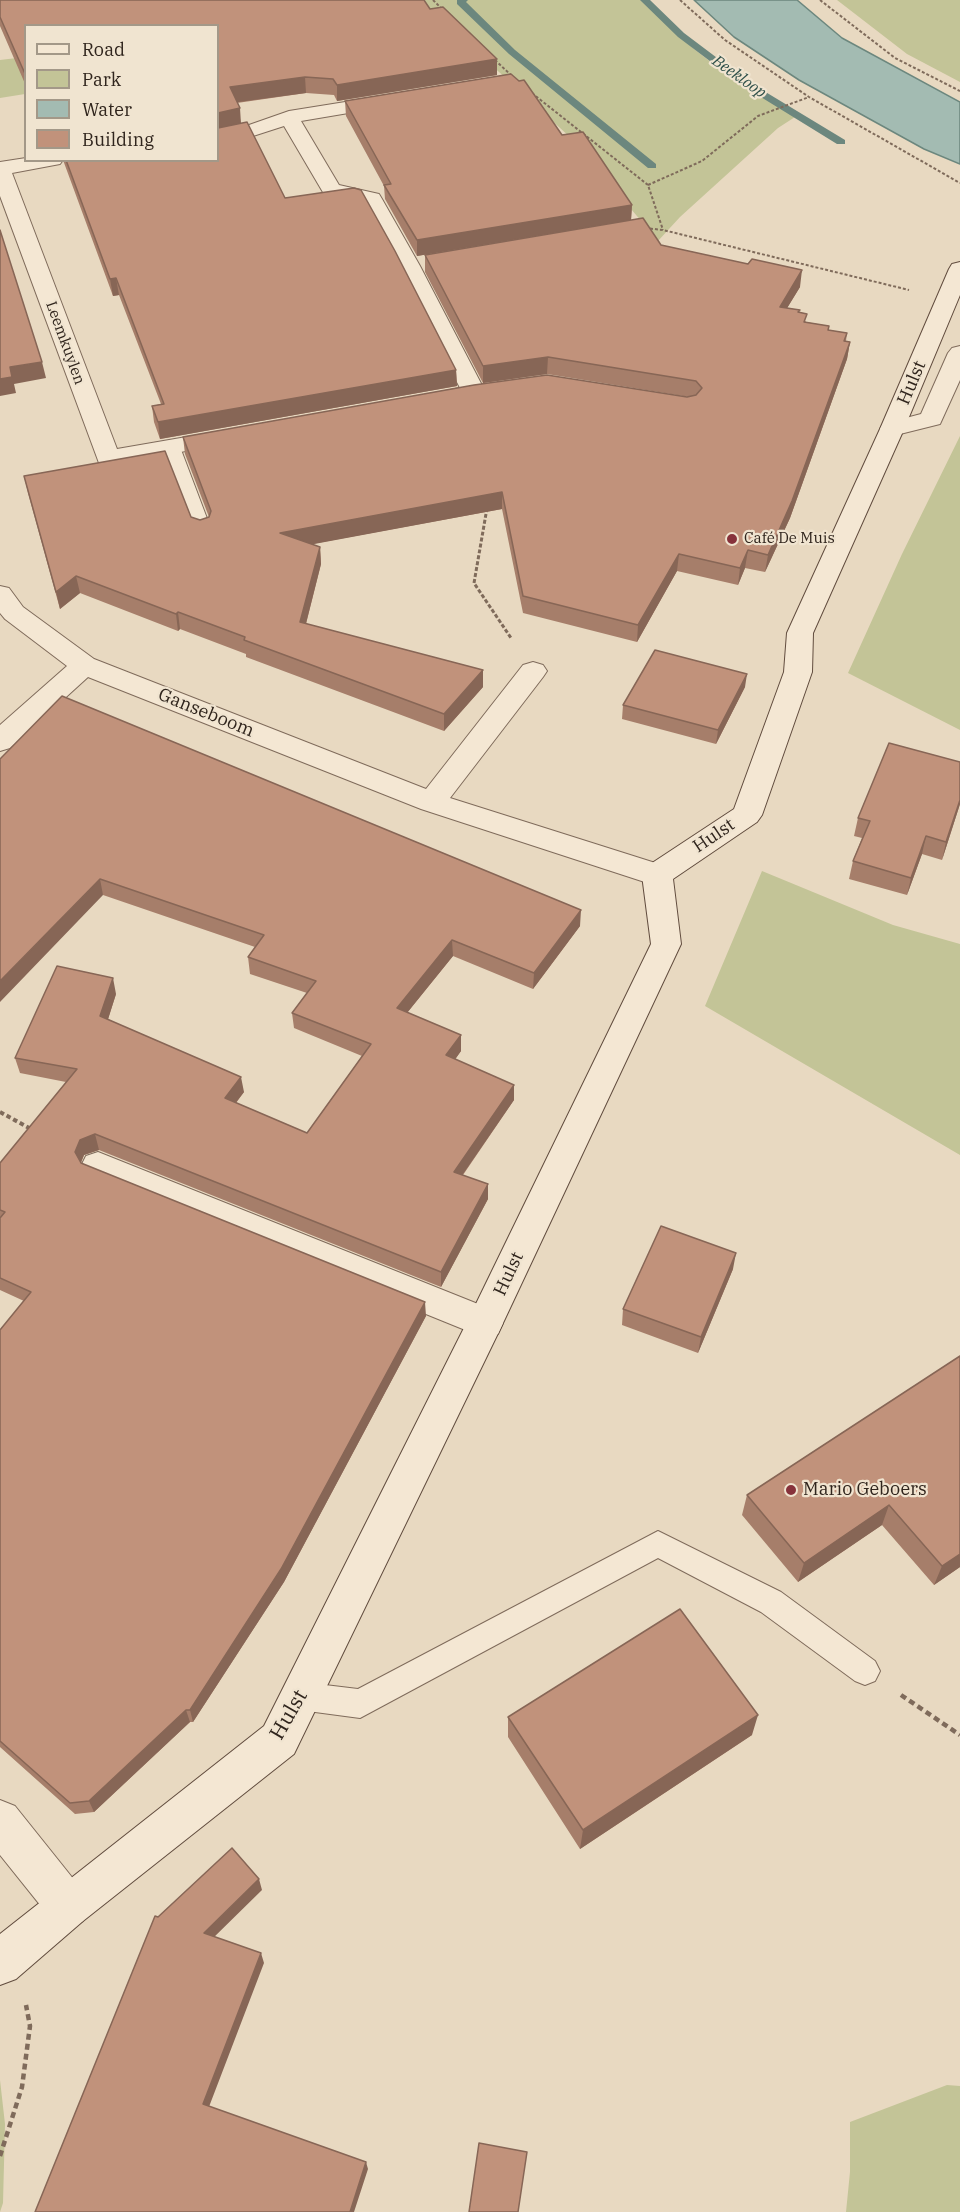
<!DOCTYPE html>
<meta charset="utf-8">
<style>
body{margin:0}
#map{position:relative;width:960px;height:2212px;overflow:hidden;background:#e8d9c1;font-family:"IBM Plex Serif",serif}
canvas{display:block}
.legend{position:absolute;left:24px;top:24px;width:195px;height:138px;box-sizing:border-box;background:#f0e4d0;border:2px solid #a39888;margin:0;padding:8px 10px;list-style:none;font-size:18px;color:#30251d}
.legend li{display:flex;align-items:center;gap:12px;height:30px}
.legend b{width:30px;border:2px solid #a39888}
</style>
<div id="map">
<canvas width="960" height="2212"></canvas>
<ul class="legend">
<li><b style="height:8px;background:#f4e7d3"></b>Road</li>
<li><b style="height:16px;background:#c3c497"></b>Park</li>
<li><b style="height:16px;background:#a3bbb2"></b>Water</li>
<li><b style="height:16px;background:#c1927b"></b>Building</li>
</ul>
</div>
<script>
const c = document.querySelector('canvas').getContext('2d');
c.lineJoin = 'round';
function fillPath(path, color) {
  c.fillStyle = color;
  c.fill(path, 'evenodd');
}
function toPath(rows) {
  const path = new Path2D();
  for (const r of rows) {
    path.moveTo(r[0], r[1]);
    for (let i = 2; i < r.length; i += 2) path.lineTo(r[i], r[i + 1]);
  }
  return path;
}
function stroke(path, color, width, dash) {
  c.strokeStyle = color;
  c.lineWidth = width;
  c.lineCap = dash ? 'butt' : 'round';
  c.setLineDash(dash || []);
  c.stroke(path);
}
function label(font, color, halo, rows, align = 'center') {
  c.font = font + ' "IBM Plex Serif",serif';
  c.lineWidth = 4.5;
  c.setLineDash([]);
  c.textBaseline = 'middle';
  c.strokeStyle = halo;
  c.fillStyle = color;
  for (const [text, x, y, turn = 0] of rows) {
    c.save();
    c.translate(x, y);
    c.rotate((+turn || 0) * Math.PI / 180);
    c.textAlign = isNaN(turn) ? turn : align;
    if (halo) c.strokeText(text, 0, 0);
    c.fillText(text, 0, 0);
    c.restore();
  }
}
fillPath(toPath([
 [375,0,642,0,694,49,730,77,795,117,778,128,680,217,658,241,572,139,487,61,218,26,193,26],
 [837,0,960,0,960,82,907,54],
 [25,57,25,94,0,98,0,60],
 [960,436,960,730,848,673,902,554],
 [762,871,893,925,960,944,960,1155,705,1006],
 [0,2080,5,2124,3,2203,0,2212],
 [947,2085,960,2086,960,2212,846,2212,850,2172,850,2122]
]), '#c3c497');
const water = toPath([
 [694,0,797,0,842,38,960,102,960,164,924,149,799,80,734,37,694,0]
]);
fillPath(water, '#a3bbb2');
stroke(water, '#6c877e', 1.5);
fillPath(toPath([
 [457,0,468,0,466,2,515,50,656,164,656,168,648,168,509,54,457,4,457,0],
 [640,0,650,0,684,33,749,82,845,140,845,144,837,144,743,86,678,37,640,0]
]), '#6c877e');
const lane = toPath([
 [171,442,177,443,180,447,211,529,209,533,202,535,195,533,193,529,162,447,165,443,171,442],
 [658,1531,781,1592,875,1661,880,1671,875,1681,865,1685,855,1681,761,1612,658,1558,360,1718,300,1710,290,1706,285,1696,290,1686,300,1682,358,1689,658,1531]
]);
const street = toPath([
 [389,95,396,97,399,101,396,105,301,121,339,185,379,194,382,199,420,266,486,393,482,398,437,406,429,404,425,399,429,394,460,388,398,266,363,204,324,194,284,126,253,136,218,142,218,130,249,125,289,111,389,95],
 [26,158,26,160,63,160,60,164,12,173,117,449,227,430,236,432,239,437,236,442,108,465,99,463,0,196,0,162,26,158],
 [960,346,960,380,940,424,892,436,883,434,880,429,883,424,921,414,948,353,952,348,960,346],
 [0,586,9,588,23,607,94,659,426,789,523,665,533,662,543,665,547,671,543,677,450,798,668,867,672,875,668,883,657,886,421,809,88,677,10,748,0,751,0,725,67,666,5,619,0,613,0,586],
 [98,1152,498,1312,503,1323,498,1334,485,1338,86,1176,81,1166,86,1156,98,1152],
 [0,1800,15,1806,83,1891,90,1906,83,1921,68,1928,53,1921,0,1855,0,1800]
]);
const secondary = toPath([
 [960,262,960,295,904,429,813,633,812,672,762,815,757,822,673,879,681,944,503,1323,294,1754,83,1921,16,1979,0,1985,0,1934,264,1726,472,1312,651,944,642,875,646,867,734,809,784,672,787,633,880,429,949,269,952,264,960,262]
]);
stroke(lane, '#7f6b5b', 2);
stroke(street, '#7f6b5b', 2);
stroke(secondary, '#614c3e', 2);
stroke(toPath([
 [433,0,442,9],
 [680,0,725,40,809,97,960,183],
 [820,0,895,58,960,91],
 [495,60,513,77],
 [528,90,648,185,663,230],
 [648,185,702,161,758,116,809,97],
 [645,228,663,230,909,290]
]), '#7f6b5b', 2, [3, 2]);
stroke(toPath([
 [487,508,474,583,511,638]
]), '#7f6b5b', 3, [4, 2]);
stroke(toPath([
 [0,1112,31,1129]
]), '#7f6b5b', 4, [4.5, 3]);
stroke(toPath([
 [901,1695,960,1735],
 [0,2156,22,2087,30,2026,26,2005]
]), '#7f6b5b', 4.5, [6, 4]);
fillPath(lane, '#f4e7d3');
fillPath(street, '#f4e7d3');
fillPath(secondary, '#f4e7d3');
fillPath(toPath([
 [0,0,430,9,497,59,497,75,337,101,334,95,306,93,237,103,241,124,285,198,456,370,457,386,160,439,154,422,152,406,161,404,119,295,113,296,63,160,218,160,26,26,26,86,0,26],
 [345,101,562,135,632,205,631,220,417,256,385,199,384,186,346,116],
 [661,245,800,287,787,308,800,310,799,312,806,322,829,326,829,330,847,333,846,341,850,342,847,359,790,518,765,572,745,568,738,585,677,571,637,642,523,613,502,509,312,544,320,547,321,564,306,624,483,670,483,687,444,731,246,657,246,654,180,629,178,631,80,593,60,609,28,493,24,476,200,520,209,517,185,454,183,437,689,397,547,374,483,383,425,272,425,255],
 [745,687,716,744,622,719,623,705],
 [0,759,580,926,533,989,453,956,407,1013,461,1051,455,1059,514,1100,463,1175,488,1199,441,1287,99,1150,84,1155,81,1163,426,1316,284,1582,193,1722,190,1722,94,1812,75,1814,0,1747,0,1330,24,1301,0,1290,0,1163,66,1082,20,1073,15,1058,116,994,108,1019,244,1092,236,1103,307,1133,362,1056,294,1028,292,1013,307,993,250,974,248,957,255,947,103,895],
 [960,804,942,860,922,854,907,895,849,879,853,861,862,838,854,836,858,818],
 [733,1269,698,1353,622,1325,623,1309],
 [960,1356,960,1567,934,1585,882,1525,798,1582,742,1515,747,1495],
 [508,1717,752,1735,580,1849,508,1737]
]), '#a67e6a');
fillPath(toPath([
 [497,59,497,75,337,101,337,85],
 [305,77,306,93,231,103,230,87],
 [240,108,241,124,218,130,218,113],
 [632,205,631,220,417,256,417,240],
 [802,270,800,287,778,323,780,307],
 [116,278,119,295,113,296,110,279],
 [850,342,847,359,790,518,765,572,768,555],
 [548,357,547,374,483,383,483,366],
 [42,362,46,378,14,384,16,393,0,396,0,379,10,367],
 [456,370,457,386,160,439,158,422],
 [502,492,502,509,282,550,280,533],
 [320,547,321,564,302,639,300,622],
 [748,550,745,568,738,585,740,568],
 [679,554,677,571,637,642,638,625],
 [76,576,80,593,60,609,56,592],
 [178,612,180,629,178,631,176,614],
 [483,670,483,687,444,731,444,714],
 [747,674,745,687,716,744,718,730],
 [960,800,960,804,942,860,946,842],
 [926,836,922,854,907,895,911,878],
 [100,879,103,895,0,1002,0,981],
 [581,910,580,926,533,989,534,973],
 [452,940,453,956,398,1024,397,1008],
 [113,978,116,994,104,1032,100,1016],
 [461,1035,461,1051,447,1071,446,1055],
 [241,1077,244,1092,227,1114,225,1098],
 [514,1085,514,1100,454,1187,454,1172],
 [95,1134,99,1150,84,1155,79,1167,75,1152,80,1140],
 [488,1184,488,1199,441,1287,441,1272],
 [736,1253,733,1269,698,1353,701,1337],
 [425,1302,426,1316,284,1582,193,1722,190,1710],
 [889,1505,882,1525,798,1582,804,1563],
 [960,1554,960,1567,934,1585,942,1566],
 [186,1710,190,1722,94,1812,89,1801],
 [758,1715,752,1735,580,1849,583,1830],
 [259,1879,262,1890,208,1943,204,1933],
 [261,1953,264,1963,207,2112,203,2104],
 [366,2162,368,2169,354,2212,350,2212]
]), '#876656');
const building = toPath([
 [0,0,424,0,430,9,443,7,497,59,337,85,333,79,305,77,230,87,240,108,218,113,218,26,26,26,26,76,0,17,0,0],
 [511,74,519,81,524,80,562,135,583,132,632,205,417,240,384,185,391,184,345,101,511,74],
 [247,122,285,198,354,188,361,190,395,251,456,370,158,422,152,406,164,404,116,278,110,279,66,160,218,160,218,128,247,122],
 [643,218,661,245,748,264,752,259,802,270,780,307,800,310,798,312,807,314,804,322,829,326,828,330,847,333,844,341,850,342,792,501,768,555,748,550,740,568,679,554,638,625,523,596,502,492,280,533,320,547,300,622,483,670,444,714,244,640,245,637,178,612,176,614,76,576,56,592,24,476,165,451,191,517,200,520,209,517,211,511,183,437,474,385,547,375,687,397,696,395,702,388,696,381,548,357,483,366,425,255,643,218],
 [0,230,42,362,10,367,12,377,0,379,0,230],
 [655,650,747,674,718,730,623,705,655,650],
 [62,696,581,910,534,973,452,940,397,1008,461,1035,446,1055,514,1085,454,1172,488,1184,441,1272,95,1134,80,1140,75,1152,81,1163,425,1302,281,1569,190,1710,186,1710,89,1801,70,1803,0,1741,0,1330,31,1292,0,1278,0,1218,5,1212,0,1210,0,1163,77,1069,15,1058,57,966,113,978,100,1016,241,1077,225,1098,307,1133,371,1044,292,1013,316,981,248,957,264,935,100,879,0,981,0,759,62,696],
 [889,743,960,762,960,800,946,842,926,836,911,878,853,861,870,821,858,818,889,743],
 [661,1226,736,1253,701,1337,623,1309,661,1226],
 [960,1356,960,1554,942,1566,889,1505,804,1563,747,1495,960,1356],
 [680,1609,758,1715,583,1830,508,1717,680,1609],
 [232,1848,259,1879,204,1933,261,1953,203,2104,366,2162,350,2212,35,2212,155,1916,158,1917,232,1848],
 [479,2143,527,2152,518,2212,469,2212,479,2143]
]);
fillPath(building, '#c1927b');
stroke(building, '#876656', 1.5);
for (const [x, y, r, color] of [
 [732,539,6,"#87323b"],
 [791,1490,6,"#87323b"]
]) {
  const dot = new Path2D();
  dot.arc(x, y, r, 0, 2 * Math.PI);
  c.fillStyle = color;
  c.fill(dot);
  stroke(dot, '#f0e4d0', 2);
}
label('15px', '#30251d', '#f0e4d0', [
 ["Leemkuylen",65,343,70]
]);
label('15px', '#30251d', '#f0e4d0', [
 ["Café De Muis",744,539]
], 'left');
label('italic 16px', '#2e4f49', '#f0e4d0', [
 ["Beekloop",739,77,35]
]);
label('18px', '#30251d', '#f0e4d0', [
 ["Hulst",912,383,-67],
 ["Ganseboom",206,713,22],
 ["Hulst",714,836,-34],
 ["Hulst",509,1274,-65]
]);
label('18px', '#30251d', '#f0e4d0', [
 ["Mario Geboers",803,1490]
], 'left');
label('21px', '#30251d', '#f0e4d0', [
 ["Hulst",289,1715,-60]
]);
</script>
